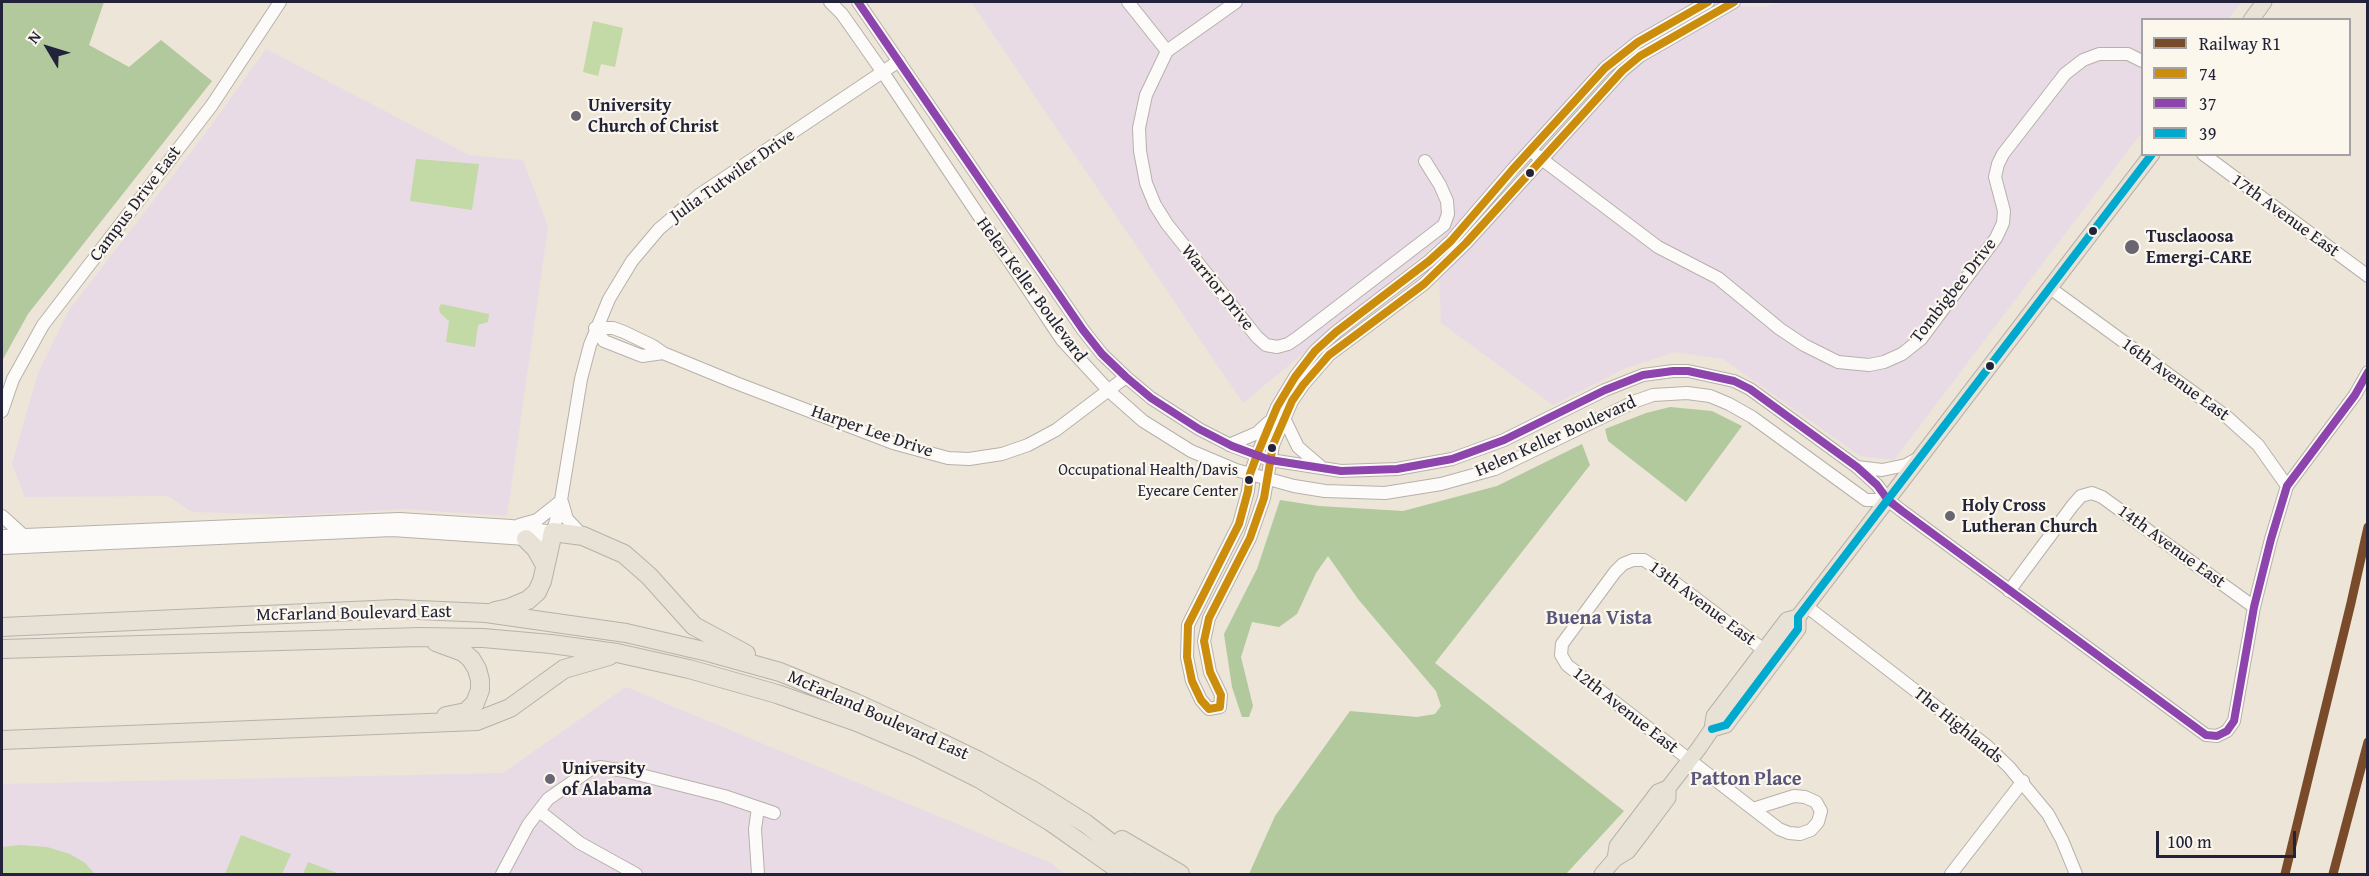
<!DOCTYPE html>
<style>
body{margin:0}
#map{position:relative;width:2369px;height:876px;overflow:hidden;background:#ece5d8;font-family:"Gentium Book Plus",serif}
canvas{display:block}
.frame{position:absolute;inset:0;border:3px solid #22223b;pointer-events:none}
.legend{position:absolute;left:2141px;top:18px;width:210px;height:138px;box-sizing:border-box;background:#fbf7ec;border:2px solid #a4a2a5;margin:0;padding:8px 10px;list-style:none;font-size:18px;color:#22223b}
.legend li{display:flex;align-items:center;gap:12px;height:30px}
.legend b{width:30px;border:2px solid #a4a2a5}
.north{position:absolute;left:18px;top:18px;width:60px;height:60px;-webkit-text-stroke:4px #fbf7ec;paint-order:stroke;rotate:308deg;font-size:16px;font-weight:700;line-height:24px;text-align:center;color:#22223b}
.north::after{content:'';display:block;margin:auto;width:21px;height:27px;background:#22223b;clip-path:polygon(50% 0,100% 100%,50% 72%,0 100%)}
.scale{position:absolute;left:2156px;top:831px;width:140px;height:27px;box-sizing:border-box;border:3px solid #22223b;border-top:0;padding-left:8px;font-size:18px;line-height:21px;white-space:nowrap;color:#22223b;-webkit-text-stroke:4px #fbf7ec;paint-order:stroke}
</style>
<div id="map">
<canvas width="2369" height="876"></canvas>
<div class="frame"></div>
<ul class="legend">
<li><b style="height:8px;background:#7a4b2a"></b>Railway R1</li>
<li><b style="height:8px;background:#cc8c0c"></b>74</li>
<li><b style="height:8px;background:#8e44ad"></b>37</li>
<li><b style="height:8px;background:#00a9ce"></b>39</li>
</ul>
<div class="north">N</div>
<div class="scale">100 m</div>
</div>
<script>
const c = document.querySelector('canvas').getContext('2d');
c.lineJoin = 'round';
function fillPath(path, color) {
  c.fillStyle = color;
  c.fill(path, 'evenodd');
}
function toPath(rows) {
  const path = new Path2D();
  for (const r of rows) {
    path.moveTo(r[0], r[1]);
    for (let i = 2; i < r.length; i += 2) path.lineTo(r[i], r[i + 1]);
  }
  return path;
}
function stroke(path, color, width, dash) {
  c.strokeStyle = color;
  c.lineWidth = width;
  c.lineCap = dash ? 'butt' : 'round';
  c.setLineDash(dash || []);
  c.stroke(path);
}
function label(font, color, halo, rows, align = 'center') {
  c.font = font + ' "Gentium Book Plus",serif';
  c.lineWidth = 4.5;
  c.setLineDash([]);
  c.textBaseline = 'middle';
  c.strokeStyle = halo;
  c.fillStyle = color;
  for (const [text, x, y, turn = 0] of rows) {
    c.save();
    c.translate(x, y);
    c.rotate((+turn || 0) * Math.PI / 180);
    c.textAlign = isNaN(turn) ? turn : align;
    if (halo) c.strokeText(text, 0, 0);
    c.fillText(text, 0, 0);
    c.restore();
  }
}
fillPath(toPath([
 [971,2,1699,2,1559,112,1448,234,1243,403],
 [1787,2,2242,2,2228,19,2142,20,2142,132,1894,460,1860,456,1723,359,1675,352,1626,368,1553,405,1441,323,1439,280,1609,89,1636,65,1726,11,1739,6,1763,7],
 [266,49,469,155,523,160,548,227,507,516,405,509,298,515,192,512,168,496,25,497,12,464,38,373,69,310,205,134],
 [626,687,1051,863,1065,874,2,874,2,784,503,773]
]), '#e8dbe6');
fillPath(toPath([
 [593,21,623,28,615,67,601,64,598,76,583,72],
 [416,159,479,164,472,210,410,201],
 [441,304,489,314,488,322,478,325,475,347,446,342,449,321,440,313,439,308],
 [241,835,291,854,282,874,225,874],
 [20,845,47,847,70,854,85,863,95,874,2,874,2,847],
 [308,862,340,874,303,874]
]), '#c3d9a6');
fillPath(toPath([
 [2,2,104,2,89,45,129,67,161,40,212,81,28,314,2,361],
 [1670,407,1712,411,1742,426,1686,502,1608,441,1605,429,1646,413],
 [1582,444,1590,465,1435,663,1624,811,1566,874,1249,874,1275,816,1350,711,1417,717,1435,714,1441,706,1436,691,1358,599,1328,556,1316,573,1297,614,1279,627,1252,622,1241,657,1253,706,1249,717,1242,717,1232,687,1224,634,1257,569,1280,500,1319,506,1403,511,1497,486]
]), '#b1c99d');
const minor = toPath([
 [830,2,842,14,882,71,1062,340,1109,391,1143,421,1191,451,1236,470,1294,486,1325,491,1385,493,1441,484,1495,469,1636,401,1653,395,1687,393,1710,396,1729,404,1752,417,1866,500,1888,500],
 [858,2,1083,330,1102,354,1126,377,1151,398,1199,429,1232,446,1270,460,1341,471,1397,469,1452,459,1504,440,1605,390,1643,375,1673,371,1688,371,1734,381,1750,389,1857,467,1877,485,1888,500,1902,511,2206,735,2217,736,2227,731,2234,721,2254,607,2271,539,2287,486,2355,395,2368,372],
 [1128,2,1167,51],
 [1236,2,1167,51,1146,95,1139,128,1140,151,1146,183,1155,205,1167,224,1257,337,1266,345,1277,347,1288,344,1297,338,1444,225,1448,214,1447,201,1440,185,1425,161],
 [1708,2,1638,42,1605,68,1513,169,1451,241,1429,261,1336,332,1315,351,1295,377,1277,407,1257,455,1250,474,1248,491,1239,524,1188,625,1187,657,1192,681,1201,700,1209,709,1220,707,1221,695,1210,672,1204,641,1209,618,1250,538,1264,498,1273,445,1292,401,1303,385,1329,355,1424,284,1466,243,1622,71,1640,56,1734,2],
 [1535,154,1658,247,1718,278,1780,329,1804,345,1838,362,1869,365,1884,362,1902,354,1921,339,1996,238,2003,223,2004,211,1995,177,1998,164,2003,154,2065,74,2083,60,2099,54,2128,54,2142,61],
 [2203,154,2368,276],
 [2050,288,2227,417,2258,445,2287,486],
 [595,328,613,328,624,332,653,346,663,353,736,383,893,443,948,458,969,459,1002,454,1028,445,1056,430,1126,377],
 [595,328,604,341,642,356,663,353],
 [2,411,13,379,43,325,212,105,280,2],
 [1284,418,1298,447,1320,466],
 [1229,445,1257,433,1269,422],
 [1857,467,1882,470,1906,465,1917,459],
 [562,502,567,519,583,536],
 [2,516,23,535],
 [519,525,537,520,561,501],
 [553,532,561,500,581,379,590,345,609,299,632,261,659,229,699,195,899,61],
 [2,536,399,519,511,526,553,532],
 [2,548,392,530,526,539,546,538,553,532],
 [2009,591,2073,505,2081,496,2092,493,2102,497,2254,607],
 [1806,606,1987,746,2009,767,2048,814,2062,840,2076,874],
 [1794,796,1805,797,1816,802,1821,811,1818,822,1811,830,1800,834,1789,833,1779,829,1753,809,1794,796],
 [758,808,755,829,758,874],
 [1753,809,1567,665,1561,655,1562,644,1615,572,1623,564,1633,560,1644,560,1653,566,1764,650],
 [539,811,580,843,636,874],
 [502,874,528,825,548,799,591,769,600,767,625,771,724,796,774,813],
 [1951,874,2023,781]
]);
const major = toPath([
 [2251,20,2264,2],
 [1712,729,1726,725,1798,629,1798,617,2152,154],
 [1615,859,1617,846,1658,792,1668,788,1699,748,1712,729,1714,716,1787,620,1798,617],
 [1602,874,1615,859,1628,851,1641,834,1668,798,1668,788]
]);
const highway = toPath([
 [526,539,536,549,545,565],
 [495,611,509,608,528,600,537,592,542,581,553,532,583,536,624,554,649,576,694,626,746,654],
 [2,627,396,609,486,613,626,633,708,652,780,672,856,703,917,731,977,760,1032,790,1085,823,1151,874],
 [436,642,463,652,471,659,477,669,480,680,480,690,475,703,466,712,446,716],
 [2,649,420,637,483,638,551,644,617,653,689,669,777,694,857,722,918,748,980,779,1051,822,1125,874],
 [2,740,477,721,510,708,564,669,609,656],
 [1122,840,1180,874]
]);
stroke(minor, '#b6b1ab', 14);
stroke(major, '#b6b1ab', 17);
stroke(highway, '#b6b1ab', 20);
stroke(minor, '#fcfbf9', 12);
stroke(major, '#e7e2d5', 15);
stroke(highway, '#e7e2d5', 18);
stroke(toPath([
 [2285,874,2351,603,2368,527]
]), '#b4b3b4', 3);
stroke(toPath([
 [1708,2,1638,42,1605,68,1513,169,1451,241,1429,261,1336,332,1315,351,1295,377,1277,407,1257,455,1250,474,1248,491,1239,524,1188,625,1187,657,1192,681,1201,700,1209,709,1220,707,1221,695,1210,672,1204,641,1209,618,1250,538,1264,498,1273,445,1292,401,1303,385,1329,355,1424,284,1466,243,1622,71,1640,56,1734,2]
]), '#cc8c0c', 8);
stroke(toPath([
 [858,2,1083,330,1102,354,1126,377,1151,398,1199,429,1232,446,1270,460,1341,471,1397,469,1452,459,1504,440,1605,390,1643,375,1673,371,1688,371,1734,381,1750,389,1857,467,1877,485,1888,500,1902,511,2206,735,2217,736,2227,731,2234,721,2254,607,2271,539,2287,486,2355,395,2368,372]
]), '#8e44ad', 8);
stroke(toPath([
 [1712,729,1726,725,1798,629,1798,617,2152,154]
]), '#00a9ce', 8);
stroke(toPath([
 [2285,874,2351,603,2368,527],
 [2333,874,2368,742]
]), '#7a4b2a', 9);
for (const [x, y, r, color] of [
 [576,116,6,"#696672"],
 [1530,173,5,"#22223b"],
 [2093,231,5,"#22223b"],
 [2132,247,8,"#696672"],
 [1990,366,5,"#22223b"],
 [1272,448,5,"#22223b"],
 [1249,480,5,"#22223b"],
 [1950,516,6,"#696672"],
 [550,779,6,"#696672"]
]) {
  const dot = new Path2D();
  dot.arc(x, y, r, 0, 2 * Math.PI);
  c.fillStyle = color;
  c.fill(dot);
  stroke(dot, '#fbf7ec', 2);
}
label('16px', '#22223b', '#fbf7ec', [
 ["Occupational Health/Davis",1238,471],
 ["Eyecare Center",1238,492]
], 'right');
label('bold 18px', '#22223b', '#fbf7ec', [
 ["University",588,106],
 ["Church of Christ",588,127],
 ["Tusclaoosa",2146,237],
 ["Emergi-CARE",2146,258],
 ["Holy Cross",1962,506],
 ["Lutheran Church",1962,527],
 ["University",562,769],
 ["of Alabama",562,790]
], 'left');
label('18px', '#22223b', '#fbf7ec', [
 ["Julia Tutwiler Drive",733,176,-35],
 ["Campus Drive East",136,204,-53],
 ["17th Avenue East",2285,216,36],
 ["Warrior Drive",1217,288,51],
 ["Helen Keller Boulevard",1031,290,54],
 ["Tombigbee Drive",1954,291,-52],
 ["16th Avenue East",2175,380,36],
 ["Harper Lee Drive",872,432,19],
 ["Helen Keller Boulevard",1556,437,-24],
 ["14th Avenue East",2171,547,36],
 ["13th Avenue East",1702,604,37],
 ["McFarland Boulevard East",354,614,-1],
 ["12th Avenue East",1625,711,38],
 ["McFarland Boulevard East",878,716,24],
 ["The Highlands",1958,726,39]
]);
label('bold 20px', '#58547a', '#fbf7ec', [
 ["Buena Vista",1599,619],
 ["Patton Place",1746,780]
]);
</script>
